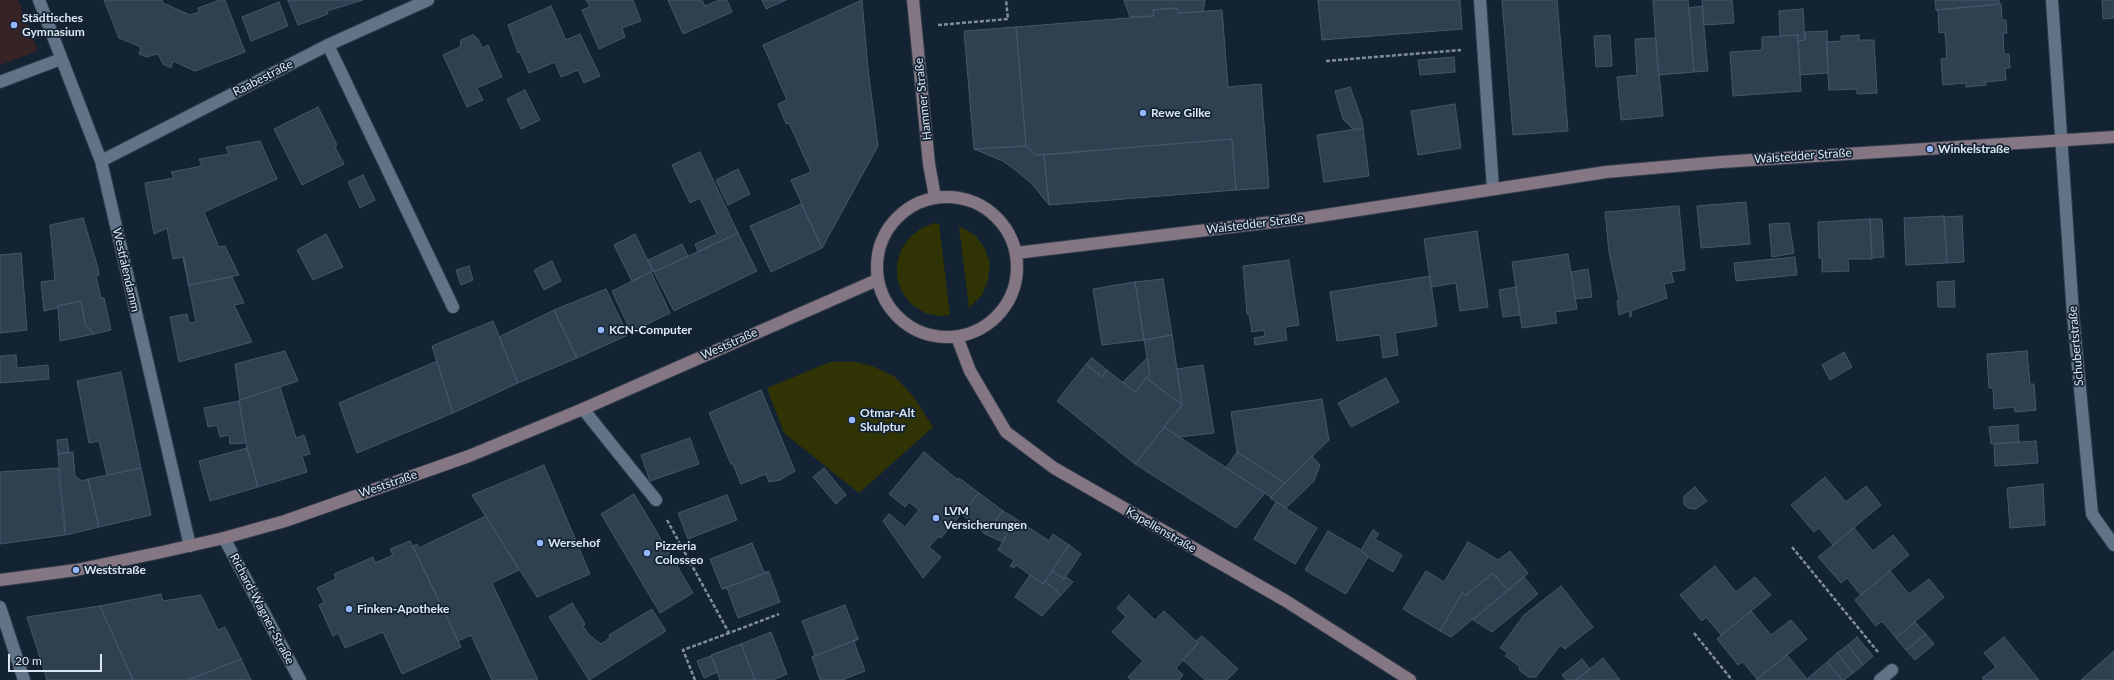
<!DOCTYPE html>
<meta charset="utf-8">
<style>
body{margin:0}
#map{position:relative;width:2114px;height:680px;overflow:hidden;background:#132333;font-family:Lato,sans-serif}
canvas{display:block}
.scale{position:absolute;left:8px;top:654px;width:94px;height:18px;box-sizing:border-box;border:2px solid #dbe6f0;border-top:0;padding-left:5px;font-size:12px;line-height:14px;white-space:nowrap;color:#dbe6f0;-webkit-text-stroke:3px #132333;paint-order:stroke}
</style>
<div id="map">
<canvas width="2114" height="680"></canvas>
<div class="scale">20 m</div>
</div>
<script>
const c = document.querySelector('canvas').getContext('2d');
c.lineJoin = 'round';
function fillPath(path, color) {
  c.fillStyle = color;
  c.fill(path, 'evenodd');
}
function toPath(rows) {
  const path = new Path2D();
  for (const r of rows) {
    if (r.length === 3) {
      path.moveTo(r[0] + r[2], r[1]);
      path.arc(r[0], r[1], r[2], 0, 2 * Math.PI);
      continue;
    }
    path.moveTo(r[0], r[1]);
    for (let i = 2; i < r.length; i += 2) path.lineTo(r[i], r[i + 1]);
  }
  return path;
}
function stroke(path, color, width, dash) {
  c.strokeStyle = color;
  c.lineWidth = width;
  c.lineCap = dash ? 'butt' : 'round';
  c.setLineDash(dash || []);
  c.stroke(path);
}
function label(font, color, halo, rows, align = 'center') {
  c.font = font + ' Lato,sans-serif';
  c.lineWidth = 3.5;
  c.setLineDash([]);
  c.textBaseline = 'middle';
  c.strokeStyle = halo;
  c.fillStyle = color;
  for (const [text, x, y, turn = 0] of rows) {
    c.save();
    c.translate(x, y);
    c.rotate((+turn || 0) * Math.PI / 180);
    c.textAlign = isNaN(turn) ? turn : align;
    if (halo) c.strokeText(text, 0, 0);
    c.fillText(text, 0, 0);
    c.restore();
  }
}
fillPath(toPath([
 [0,0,18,0,38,51,0,65]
]), '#362326');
fillPath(toPath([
 [934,223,939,224,950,315,940,316,925,313,911,304,902,292,897,278,897,264,901,250,909,238,920,229],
 [959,226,976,236,985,249,990,264,988,280,982,295,969,308],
 [830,362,855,362,872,366,894,376,913,396,933,427,859,493,784,433,767,388]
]), '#303404');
const building = toPath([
 [104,0,162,0,163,3,190,15,199,12,198,8,220,0,225,0,245,52,195,71,173,61,171,68,163,64,159,56,156,54,147,57,139,54,141,47,119,38,104,0],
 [288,0,363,0,327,11,328,14,298,25,288,0],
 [586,0,633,0,641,21,622,28,625,37,599,49,582,10,590,7,586,0],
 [668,0,702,0,705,6,719,0,727,0,732,12,683,34,668,0],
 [762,0,786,0,766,9,762,0],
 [862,0,868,69,878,146,822,248,791,180,811,172,789,123,786,124,778,104,787,100,763,45,862,0],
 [1124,0,1205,0,1203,12,1178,13,1177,8,1153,10,1154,16,1130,17,1124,0],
 [1318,0,1460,0,1462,29,1322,40,1318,0],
 [1502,0,1557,0,1568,131,1513,135,1502,0],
 [1653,0,1688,0,1694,72,1658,75,1653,0],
 [1702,0,1732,0,1734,23,1704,25,1702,0],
 [1935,0,1999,0,1999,4,1936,10,1935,0],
 [2102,0,2114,0,2114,18,2103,19,2102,0],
 [279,2,288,26,251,41,242,17,279,2],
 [2001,4,2002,20,2006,20,2007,33,2003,33,2004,54,2009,54,2010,68,2005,68,2006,80,1985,82,1986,85,1966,87,1966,83,1943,85,1941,59,1947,58,1945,32,1939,33,1938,11,1936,10,2001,4],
 [551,6,566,40,580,34,600,76,584,83,578,70,561,77,555,62,529,73,520,52,518,53,508,25,551,6],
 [1702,6,1708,71,1694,72,1689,8,1702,6],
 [1177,8,1178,13,1222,10,1228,87,1261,84,1269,188,1236,190,1232,139,1036,155,1026,146,1016,27,1154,16,1153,10,1177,8],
 [1803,9,1805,40,1798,41,1798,35,1780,36,1779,11,1803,9],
 [1016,27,1026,146,974,149,964,31,1016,27],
 [1827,31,1828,73,1800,75,1798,41,1805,40,1805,32,1827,31],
 [473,35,478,39,482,48,488,45,502,77,477,88,483,100,467,107,443,55,460,47,461,40,473,35],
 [1610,35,1612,66,1596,67,1594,36,1610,35],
 [1798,35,1801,91,1733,96,1730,52,1762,50,1762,37,1798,35],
 [1859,35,1859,40,1874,40,1877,93,1857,94,1857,89,1829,90,1826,42,1841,41,1841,36,1859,35],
 [1656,38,1663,116,1621,120,1617,77,1637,75,1635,39,1656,38],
 [1454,57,1455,72,1420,75,1418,60,1454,57],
 [1350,87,1362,120,1363,128,1354,130,1343,119,1335,91,1350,87],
 [525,90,540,120,521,129,507,99,525,90],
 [1455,104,1461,148,1418,155,1411,111,1455,104],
 [318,107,337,145,335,147,344,164,302,185,274,129,318,107],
 [1363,128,1369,176,1324,182,1317,135,1363,128],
 [1232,139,1236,190,1049,205,1044,155,1232,139],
 [260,141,277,179,204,212,219,247,225,246,239,275,189,285,184,257,173,259,167,228,154,234,145,183,174,178,171,172,202,166,199,159,229,154,226,147,260,141],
 [1026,146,1036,155,1044,155,1049,205,1032,184,1018,172,1003,161,974,149,1026,146],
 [700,152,738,233,698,252,695,244,717,234,700,198,690,203,672,165,700,152],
 [738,169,750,194,728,205,716,180,738,169],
 [363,175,375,200,360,208,348,182,363,175],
 [1746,202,1750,244,1701,248,1697,206,1746,202],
 [801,204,822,248,771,272,750,226,801,204],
 [1679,206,1685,270,1671,272,1674,282,1664,284,1667,298,1631,311,1632,316,1630,317,1629,311,1619,315,1617,301,1619,300,1609,252,1605,212,1679,206],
 [1944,216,1947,263,1906,265,1904,218,1944,216],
 [1962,216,1964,262,1947,263,1944,217,1962,216],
 [83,218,98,268,99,275,96,276,101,298,104,298,111,330,94,334,85,324,81,301,58,306,58,308,44,311,41,282,55,280,50,225,83,218],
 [1870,219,1872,259,1848,259,1849,271,1822,272,1822,258,1819,258,1818,222,1870,219],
 [1870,219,1882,219,1884,257,1872,258,1870,219],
 [1789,223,1794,253,1772,257,1769,224,1789,223],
 [1477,231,1488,307,1460,311,1456,283,1431,287,1424,239,1477,231],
 [738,233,757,271,674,311,654,272,738,233],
 [326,234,343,267,313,280,297,250,326,234],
 [635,234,653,271,632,281,614,245,635,234],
 [682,244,688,256,654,272,648,260,682,244],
 [21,253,27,330,0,333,0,255,21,253],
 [1568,254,1577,309,1555,312,1557,323,1522,328,1512,262,1568,254],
 [183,257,189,285,232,277,244,303,234,305,252,342,179,362,170,317,187,314,189,323,196,322,183,257],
 [1795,257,1797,275,1736,281,1734,263,1795,257],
 [1289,260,1299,325,1285,327,1287,340,1255,345,1254,338,1265,336,1264,330,1252,332,1249,314,1247,314,1243,266,1289,260],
 [552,261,561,281,544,290,534,270,552,261],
 [469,266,473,280,461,285,456,270,469,266],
 [1588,269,1592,297,1575,299,1571,272,1588,269],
 [651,272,670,313,631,332,612,291,651,272],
 [1430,276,1437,326,1395,333,1398,355,1383,358,1380,335,1337,341,1330,292,1430,276],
 [1163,279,1172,335,1144,340,1135,282,1163,279],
 [1954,281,1955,307,1938,307,1937,282,1954,281],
 [1135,282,1144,340,1102,345,1093,289,1135,282],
 [1516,287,1520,315,1503,317,1499,290,1516,287],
 [606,289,628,335,577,358,554,310,606,289],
 [81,301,85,324,94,334,60,341,58,306,81,301],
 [554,310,577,358,518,383,499,337,554,310],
 [493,321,518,383,453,413,432,346,493,321],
 [1172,335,1177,369,1182,405,1146,378,1150,374,1144,340,1172,335],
 [285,351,298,381,240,400,235,364,285,351],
 [2027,351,2030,384,2034,384,2036,410,2015,412,2014,407,1994,409,1993,388,1989,388,1987,354,2027,351],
 [1844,352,1852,367,1830,380,1822,365,1844,352],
 [16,355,17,368,48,365,49,379,0,383,0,356,16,355],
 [1092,358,1107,370,1102,377,1086,364,1092,358],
 [1147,358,1150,374,1135,392,1123,382,1147,358],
 [437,361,453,413,357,453,339,403,437,361],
 [1086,364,1102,377,1107,370,1135,392,1146,378,1182,405,1135,464,1057,401,1086,364],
 [1203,365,1214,433,1179,437,1164,427,1182,405,1177,369,1203,365],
 [121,372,141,468,107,475,99,441,89,443,77,381,121,372],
 [1386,378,1399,402,1351,427,1338,403,1386,378],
 [280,387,296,438,304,435,310,454,302,456,307,472,258,487,247,448,239,400,280,387],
 [761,390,795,471,780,480,769,482,766,474,741,484,733,464,731,464,709,413,761,390],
 [1322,399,1329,440,1285,483,1237,452,1231,412,1322,399],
 [239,401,246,443,230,444,229,435,220,437,217,425,208,427,204,408,239,401],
 [2018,425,2019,442,1991,444,1989,427,2018,425],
 [1164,427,1265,493,1236,528,1135,464,1164,427],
 [690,438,699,464,650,481,641,455,690,438],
 [67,439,69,452,58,454,57,440,67,439],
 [2036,441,2038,463,1995,466,1994,444,2036,441],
 [247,448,258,487,210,501,199,461,247,448],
 [73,452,75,476,82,481,88,479,99,527,66,535,58,454,73,452],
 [924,452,958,480,959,478,979,493,941,538,939,536,929,547,941,557,923,578,883,521,889,514,905,527,919,510,909,502,905,507,889,494,924,452],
 [1237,452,1285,483,1271,497,1266,494,1226,468,1237,452],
 [1312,456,1320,465,1314,481,1286,508,1270,498,1312,456],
 [544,465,590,574,537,597,472,495,544,465],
 [58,468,65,535,0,544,0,472,58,468],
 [141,468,151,515,99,527,88,479,141,468],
 [824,468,846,495,836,504,813,477,824,468],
 [1825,477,1846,502,1866,486,1881,505,1833,545,1819,528,1814,532,1791,505,1825,477],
 [2043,484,2045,525,2010,528,2007,488,2043,484],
 [1695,487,1707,501,1696,509,1688,508,1684,504,1684,496,1695,487],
 [979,493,1003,511,985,534,962,514,979,493],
 [634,494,693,593,660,613,601,514,634,494],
 [727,495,737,520,688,539,678,513,727,495],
 [1276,502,1317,528,1295,564,1254,539,1276,502],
 [1003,511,1016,519,1004,536,1006,538,1003,542,985,534,1003,511],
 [486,516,519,570,492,583,538,680,492,680,471,635,458,641,413,546,417,544,419,548,486,516],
 [1016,519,1049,541,1053,534,1069,545,1043,584,1016,565,1014,568,1010,566,1014,560,998,550,1016,519],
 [1854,528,1873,551,1893,535,1909,555,1861,595,1847,578,1841,583,1818,557,1854,528],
 [1373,530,1379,534,1375,539,1402,555,1393,572,1368,557,1361,550,1373,530],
 [1328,531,1361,550,1368,557,1346,594,1305,570,1328,531],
 [410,541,461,647,402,674,383,632,345,648,338,633,333,636,319,605,324,602,317,588,336,579,334,574,373,557,375,563,393,555,390,549,410,541],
 [1468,542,1498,560,1510,551,1528,573,1508,590,1493,573,1466,595,1462,593,1440,631,1403,609,1426,571,1444,582,1468,542],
 [752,543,764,572,769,572,722,589,710,559,752,543],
 [1069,545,1081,554,1064,579,1052,571,1069,545],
 [1715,566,1736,592,1755,577,1771,595,1721,635,1706,617,1702,621,1680,595,1715,566],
 [1052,571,1064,579,1066,577,1073,582,1061,595,1045,581,1052,571],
 [1890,571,1909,594,1929,579,1944,597,1896,638,1882,621,1876,626,1855,600,1890,571],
 [769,572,780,602,738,618,727,588,722,589,769,572],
 [1493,573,1508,590,1451,637,1440,631,1462,593,1466,595,1493,573],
 [1030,575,1043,584,1045,581,1061,595,1042,616,1015,597,1030,575],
 [1524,577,1538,594,1492,632,1473,620,1524,577],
 [1561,586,1593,627,1565,649,1560,645,1536,677,1529,677,1520,671,1519,666,1505,656,1508,653,1500,648,1524,615,1561,586],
 [161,594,163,601,201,595,218,630,225,627,241,659,188,680,133,680,100,606,161,594],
 [1129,595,1155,620,1164,611,1198,643,1176,668,1183,675,1179,680,1131,680,1128,677,1143,661,1112,632,1126,617,1117,608,1129,595],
 [572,603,585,624,583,626,589,635,601,644,610,638,609,635,652,609,666,631,589,680,549,617,572,603],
 [845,605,858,639,812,657,815,655,802,621,845,605],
 [100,606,133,680,47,680,27,617,100,606],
 [1751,611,1771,635,1791,620,1807,639,1757,679,1743,662,1738,665,1717,639,1751,611],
 [1915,622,1926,634,1906,650,1896,638,1915,622],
 [771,632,787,674,773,680,755,680,741,644,771,632],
 [1926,634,1934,644,1915,660,1906,650,1926,634],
 [1202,636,1238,669,1227,680,1205,680,1183,660,1198,643,1196,641,1202,636],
 [1857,637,1873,656,1863,665,1848,645,1857,637],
 [2004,637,2039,680,1984,680,1982,678,1996,667,1984,653,2004,637],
 [858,639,854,642,865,671,842,680,820,680,812,657,858,639],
 [741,644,755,680,720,680,711,655,741,644],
 [1848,645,1863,665,1853,673,1837,653,1848,645],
 [2114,651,2114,678,2112,680,2081,680,2114,651],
 [1837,653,1853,673,1844,680,1842,680,1827,662,1837,653],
 [1787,655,1807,679,1827,662,1842,680,1756,680,1787,655],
 [711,656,718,672,704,678,697,661,711,656],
 [1603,658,1620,680,1576,680,1590,669,1603,658],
 [241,659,251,680,188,680,241,659],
 [1582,659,1590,669,1576,680,1566,680,1562,675,1582,659]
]);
fillPath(building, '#2f4051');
stroke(building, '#445768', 1);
const lane = toPath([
 [1480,0,1493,189],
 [328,45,453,307],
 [583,409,656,500],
 [1880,680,1892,670]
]);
const street = toPath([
 [39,0,101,161,190,546],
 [2052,0,2073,315,2092,514,2114,545],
 [0,82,61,59],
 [101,161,328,45,428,0],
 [224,538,300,680],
 [0,607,24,680]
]);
const secondary = toPath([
 [913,0,929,164,935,197],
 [947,267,70],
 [1016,253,1306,218,1606,172,1721,162,2114,137],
 [957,337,970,371,1006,432,1054,468,1286,601,1410,680],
 [0,580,76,570,162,552,224,538,285,521,469,456,583,409,877,280]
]);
stroke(lane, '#313c49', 14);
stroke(street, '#313c49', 14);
stroke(secondary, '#313c49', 14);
stroke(toPath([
 [938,25,1008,19,1006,0],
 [1326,61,1461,50],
 [667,520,729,633,779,614],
 [1792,547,1878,652],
 [1694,633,1732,680],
 [695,680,683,650,729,633]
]), '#808d9a', 2.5, [4, 2]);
stroke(lane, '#617386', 12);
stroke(street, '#617386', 12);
stroke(secondary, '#847682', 12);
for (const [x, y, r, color] of [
 [14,25,4,"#95b7fd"],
 [1143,113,4,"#95b7fd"],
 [1930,149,4,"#95b7fd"],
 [601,330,4,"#95b7fd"],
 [852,420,4,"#95b7fd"],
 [936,518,4,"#95b7fd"],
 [540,543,4,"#95b7fd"],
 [647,553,4,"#95b7fd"],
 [76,570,4,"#95b7fd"],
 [349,609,4,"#95b7fd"]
]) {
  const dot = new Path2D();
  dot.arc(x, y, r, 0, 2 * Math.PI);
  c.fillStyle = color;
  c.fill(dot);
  stroke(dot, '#132333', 1.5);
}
label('bold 12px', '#dbe6f0', '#132333', [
 ["Städtisches",22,18],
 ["Gymnasium",22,32],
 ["Rewe Gilke",1151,113],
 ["Winkelstraße",1938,149],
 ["KCN-Computer",609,330],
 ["Otmar-Alt",860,413],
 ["Skulptur",860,427],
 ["LVM",944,511],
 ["Versicherungen",944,525],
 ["Wersehof",548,543],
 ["Pizzeria",655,546],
 ["Colosseo",655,560],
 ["Weststraße",84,570],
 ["Finken-Apotheke",357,609]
], 'left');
label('12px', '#dbe6f0', '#132333', [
 ["Raabestraße",263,78,-27],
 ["Hammer Straße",923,99,-96],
 ["Walstedder Straße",1803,156,-4],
 ["Walstedder Straße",1255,224,-7],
 ["Westfalendamm",126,270,77],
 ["Weststraße",729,344,-24],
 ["Schubertstraße",2076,346,-95],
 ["Weststraße",388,484,-19],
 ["Kapellenstraße",1161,530,30],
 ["Richard-Wagner-Straße",262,609,62]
]);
</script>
